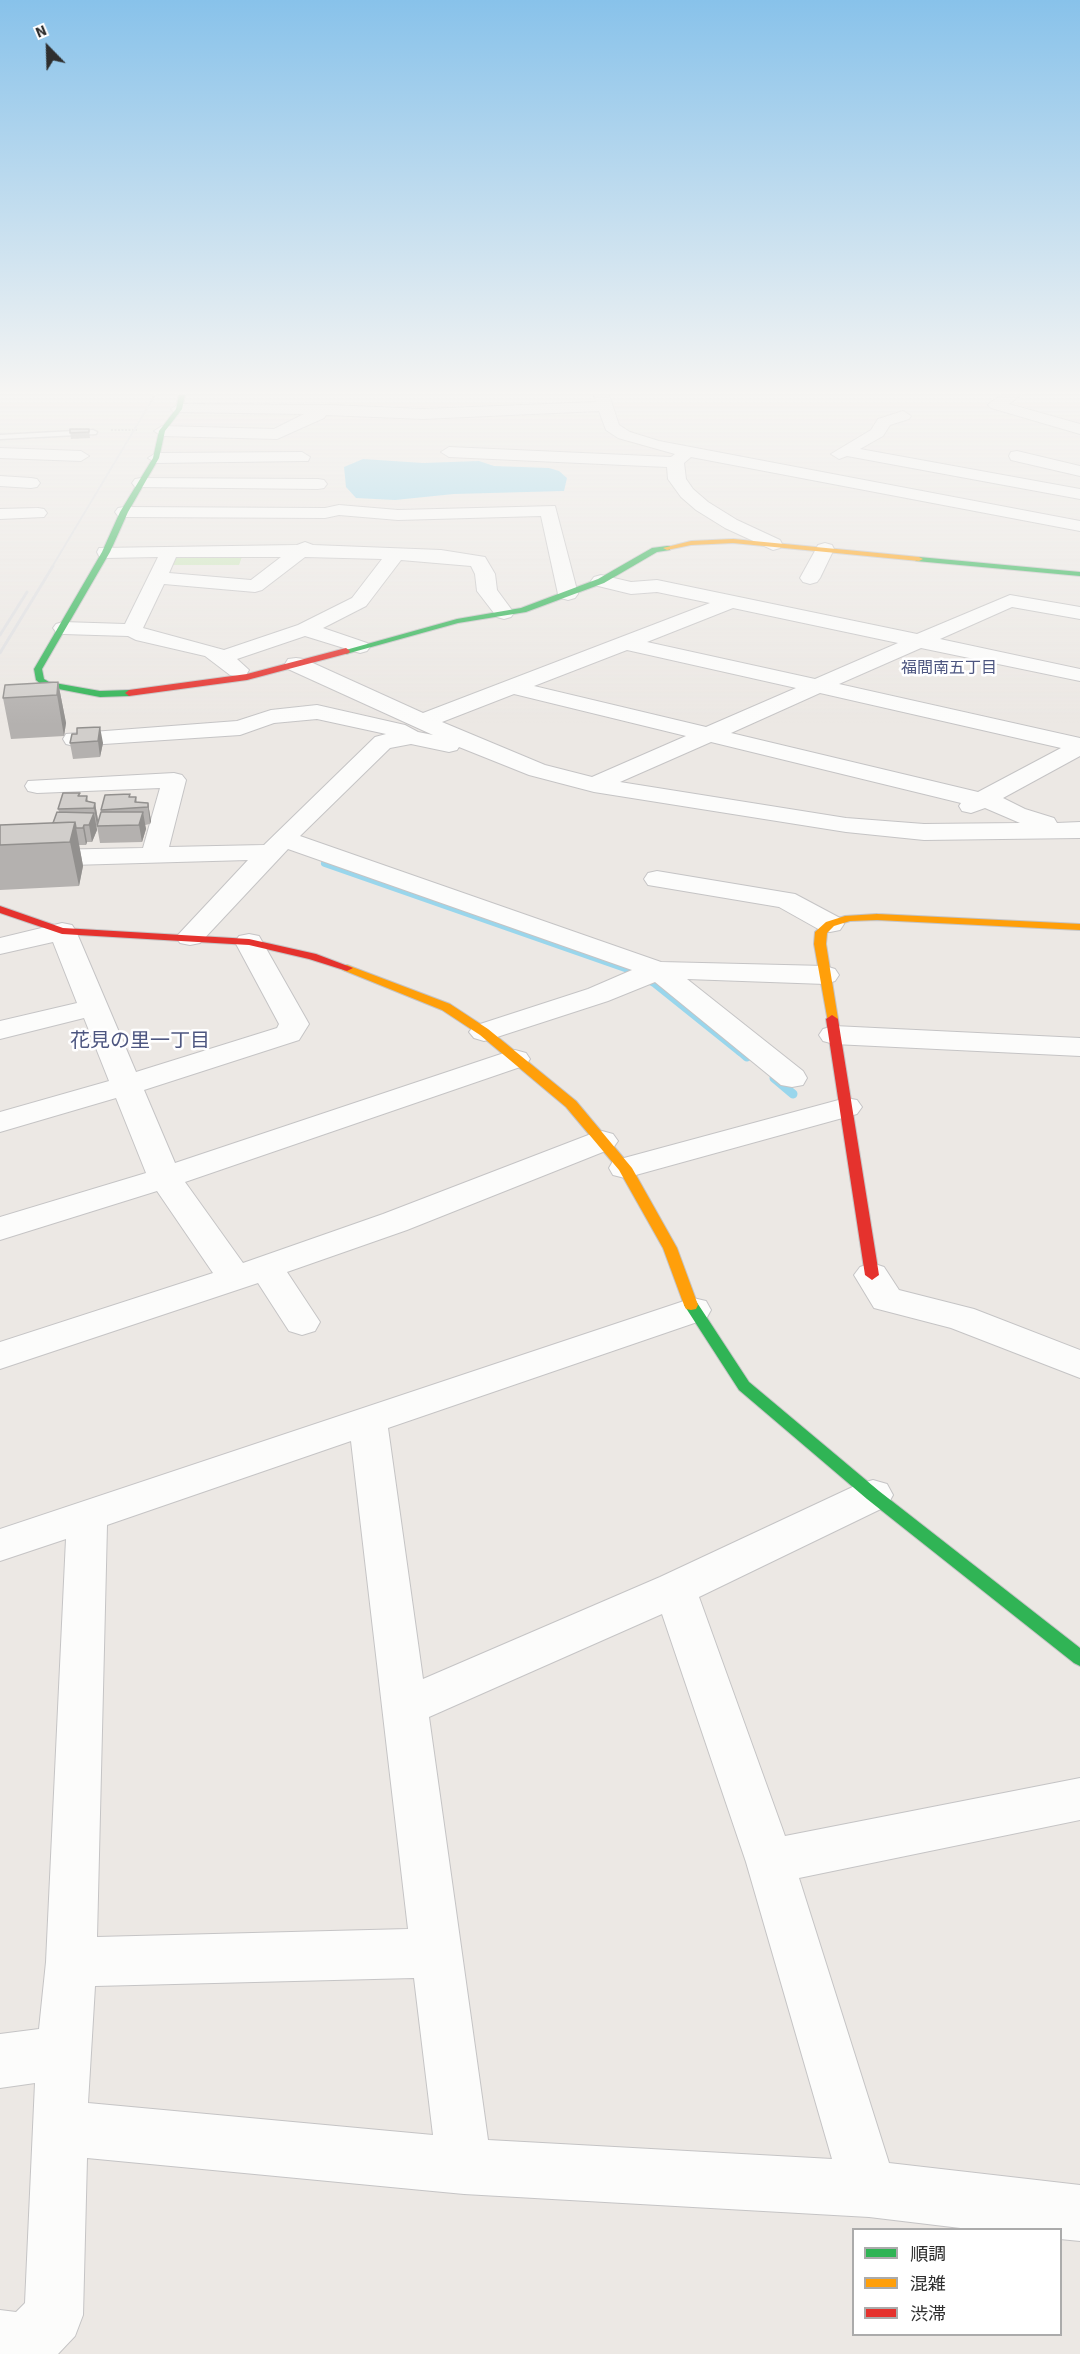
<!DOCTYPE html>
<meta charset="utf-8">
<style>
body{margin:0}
#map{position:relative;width:1080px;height:2354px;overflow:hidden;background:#ece8e4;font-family:"Source Sans 3","Noto Sans JP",sans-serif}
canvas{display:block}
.legend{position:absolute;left:852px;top:2228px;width:210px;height:108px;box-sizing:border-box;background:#fff;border:2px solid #ababab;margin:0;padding:8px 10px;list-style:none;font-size:18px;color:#2e2e2e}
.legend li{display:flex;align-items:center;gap:12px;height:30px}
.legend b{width:30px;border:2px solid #ababab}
.north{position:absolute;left:18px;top:18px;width:60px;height:60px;-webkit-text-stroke:4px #fff;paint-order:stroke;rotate:337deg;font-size:16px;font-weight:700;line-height:24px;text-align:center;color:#2e2e2e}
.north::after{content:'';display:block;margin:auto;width:21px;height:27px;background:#2e2e2e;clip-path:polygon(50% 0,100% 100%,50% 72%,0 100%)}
</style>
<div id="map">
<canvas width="1080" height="2354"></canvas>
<ul class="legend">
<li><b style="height:8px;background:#30b455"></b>順調</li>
<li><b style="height:8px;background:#ff9f0a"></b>混雑</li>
<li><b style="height:8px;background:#e5322d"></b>渋滞</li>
</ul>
<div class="north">N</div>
</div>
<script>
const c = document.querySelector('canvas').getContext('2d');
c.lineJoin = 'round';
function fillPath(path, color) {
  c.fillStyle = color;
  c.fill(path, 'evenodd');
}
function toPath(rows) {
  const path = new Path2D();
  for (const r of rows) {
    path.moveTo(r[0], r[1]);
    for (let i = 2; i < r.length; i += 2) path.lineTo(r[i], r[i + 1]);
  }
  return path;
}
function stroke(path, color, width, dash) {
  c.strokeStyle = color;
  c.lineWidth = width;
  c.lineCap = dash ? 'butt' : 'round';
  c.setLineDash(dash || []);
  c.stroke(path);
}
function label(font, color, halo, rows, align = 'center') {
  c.font = font + ' "Source Sans 3","Noto Sans JP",sans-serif';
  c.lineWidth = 5;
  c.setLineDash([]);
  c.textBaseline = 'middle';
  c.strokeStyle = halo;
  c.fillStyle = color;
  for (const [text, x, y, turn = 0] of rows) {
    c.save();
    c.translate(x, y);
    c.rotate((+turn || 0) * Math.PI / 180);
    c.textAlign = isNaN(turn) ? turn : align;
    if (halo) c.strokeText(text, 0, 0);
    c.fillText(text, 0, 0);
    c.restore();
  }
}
fillPath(toPath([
 [243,554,239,565,171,565,175,557]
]), '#cee6be');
fillPath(toPath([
 [363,459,423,463,479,461,494,466,549,468,559,471,567,478,564,491,454,494,395,500,356,498,346,487,344,467]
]), '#99d6ec');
stroke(toPath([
 [325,863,628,969,654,983,740,1052]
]), '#99d6ec', 8);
stroke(toPath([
 [739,1050,747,1057],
 [774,1078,793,1094]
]), '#99d6ec', 9);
const lane = toPath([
 [93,430,97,432,96,434,0,439,0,435,93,430]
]);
const street = toPath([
 [594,395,609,395,619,425,630,432,659,441,1080,521,1080,531,691,457,684,463,686,479,693,489,708,502,737,520,780,540,782,544,780,548,773,550,725,528,696,510,681,497,668,479,667,467,449,457,441,452,449,447,671,457,675,454,618,438,606,430,599,411,423,419,326,415,324,418,277,439,162,436,154,431,162,426,274,429,304,414,174,412,171,409,179,404,331,405,423,409,596,402,594,395],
 [1002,395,1021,395,1009,404,1080,424,1080,434,991,408,988,405,991,402,1002,395],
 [903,411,911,416,909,419,890,425,883,436,860,449,1080,489,1080,499,847,456,839,459,831,454,871,430,878,419,903,411],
 [0,448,81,451,89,456,81,461,0,458,0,448],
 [1017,451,1080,466,1080,476,1011,460,1009,456,1011,452,1017,451],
 [302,452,310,457,308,461,156,463,148,458,156,453,302,452],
 [0,476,31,478,37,479,40,483,37,487,31,488,0,486,0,476],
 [141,478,318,479,324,480,327,484,324,488,318,489,135,487,132,483,135,479,141,478],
 [339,505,398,510,555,506,578,594,575,598,568,600,561,598,558,594,541,516,398,520,339,515,325,518,124,517,118,516,115,512,118,508,124,507,325,508,339,505],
 [38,508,44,509,47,513,44,517,0,519,0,509,38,508],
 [305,542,313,545,441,550,485,557,495,574,497,590,514,613,511,617,504,619,497,617,477,591,475,574,471,566,401,560,366,606,323,628,367,643,370,647,367,651,360,653,305,636,237,659,249,670,246,675,238,676,230,675,205,656,136,640,128,636,63,634,56,632,53,628,56,624,63,622,125,624,158,557,106,558,99,556,97,552,99,548,297,545,305,542],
 [176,557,281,557,251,580,169,573,176,557],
 [305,557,382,559,352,598,298,625,224,650,143,628,164,584,255,592,262,590,305,557],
 [825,543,832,545,834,549,820,578,817,582,810,584,803,582,800,578,816,549,818,545,825,543],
 [601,575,631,582,657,580,917,634,1010,595,1080,607,1080,619,1012,607,940,639,1080,669,1080,681,921,648,839,684,1080,738,1080,756,1003,798,1025,809,1054,818,1057,823,1080,822,1080,838,924,840,846,832,594,792,529,775,459,747,457,750,449,752,411,744,390,748,300,836,661,962,825,966,835,969,839,975,835,981,825,984,687,979,803,1071,807,1078,803,1085,792,1087,781,1085,655,982,608,1001,494,1038,484,1041,474,1038,469,1032,474,1026,588,989,632,970,288,849,200,943,190,945,180,943,176,937,248,860,0,867,0,851,143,848,160,788,37,793,28,791,25,786,28,781,174,773,182,775,186,780,169,847,264,845,375,737,386,734,317,719,274,723,240,735,74,746,66,744,63,739,66,734,237,721,271,710,317,705,405,725,418,732,433,735,288,669,285,664,288,659,296,658,304,659,423,713,710,603,657,592,631,594,594,585,591,581,594,577,601,575],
 [733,608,898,643,815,679,647,642,733,608],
 [627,650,796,688,706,727,534,686,627,650],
 [820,693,1061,748,978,792,731,733,820,693],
 [514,694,686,736,592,777,545,765,442,722,514,694],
 [711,742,961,803,959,806,962,811,971,813,985,808,1020,823,924,824,846,818,620,782,711,742],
 [657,871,795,894,840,918,844,924,840,930,830,932,820,930,779,907,648,885,644,879,648,873,657,871],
 [62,923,72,925,76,931,136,1072,277,1028,279,1024,235,942,239,936,249,934,259,936,309,1024,299,1040,144,1090,175,1163,504,1053,515,1050,526,1053,530,1059,526,1065,185,1182,243,1263,383,1214,591,1134,602,1131,613,1134,618,1141,613,1148,407,1230,287,1272,320,1322,315,1331,302,1335,289,1331,258,1283,0,1369,0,1342,213,1273,157,1191,0,1240,0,1217,146,1173,116,1098,0,1132,0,1112,109,1081,84,1018,0,1039,0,1021,77,1003,53,942,0,954,0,938,62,923],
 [834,1026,1080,1038,1080,1056,834,1044,823,1041,819,1035,823,1029,834,1026],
 [846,1098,857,1100,862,1107,857,1114,625,1178,613,1175,609,1168,613,1161,846,1098],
 [872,1263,884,1267,899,1290,974,1309,1080,1350,1080,1378,951,1328,874,1308,854,1275,860,1267,872,1263],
 [693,1298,706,1301,711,1310,706,1319,388,1428,423,1679,660,1577,859,1484,873,1480,887,1484,893,1495,887,1506,699,1597,785,1836,1080,1778,1080,1820,799,1878,889,2163,1080,2185,1080,2241,1060,2239,1060,2230,977,2230,869,2217,464,2194,87,2158,83,2315,75,2336,58,2354,0,2354,0,2310,16,2312,25,2303,35,2083,0,2088,0,2034,39,2029,46,1962,66,1539,0,1561,0,1529,693,1298],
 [351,1441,408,1929,97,1937,107,1525,351,1441],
 [662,1614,746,1862,832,2159,488,2140,429,1717,662,1614],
 [414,1978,433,2135,88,2103,95,1986,414,1978]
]);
const fast = toPath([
 [179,395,185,395,182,409,165,431,159,458,128,512,110,552,42,669,44,679,49,682,100,691,129,690,133,693,129,696,100,697,43,686,36,680,34,669,102,552,120,512,153,458,159,431,176,409,179,395],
 [667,546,670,546,670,550,657,552,604,583,526,612,458,623,346,654,342,651,457,619,521,608,598,579,652,548,667,546],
 [919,557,1080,572,1080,576,916,561,915,559,919,557],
 [691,1300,696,1301,749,1382,879,1491,1080,1648,1080,1666,1074,1663,867,1499,739,1390,684,1305,686,1301,691,1300]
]);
const slow = toPath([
 [733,539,919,557,923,559,919,561,733,543,691,545,667,550,663,548,691,541,733,539],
 [877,914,1080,924,1080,930,877,920,850,921,834,926,827,933,826,944,838,1019,836,1022,828,1022,814,944,815,932,826,922,845,916,877,914],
 [347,965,450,1004,488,1029,576,1101,632,1168,677,1248,698,1305,696,1309,691,1310,686,1309,684,1305,663,1248,619,1170,566,1107,480,1035,442,1010,343,970,341,968,343,966,347,965]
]);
const jam = toPath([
 [346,648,350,651,349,653,247,680,129,696,125,693,129,690,247,674,346,648],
 [0,906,63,928,249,939,316,954,353,968,347,971,309,959,249,945,62,934,0,913,0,906],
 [832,1015,838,1019,879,1275,872,1280,865,1275,826,1019,832,1015]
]);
stroke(lane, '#c5c4c5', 3);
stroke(street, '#c5c4c5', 2);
stroke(fast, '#c5c4c5', 2);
stroke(slow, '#c5c4c5', 2);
stroke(jam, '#c5c4c5', 2);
stroke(toPath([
 [111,430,137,430]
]), '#c9c9c8', 2, [2, 1.5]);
fillPath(lane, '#fcfcfb');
fillPath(street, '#fcfcfb');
fillPath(fast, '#30b455');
fillPath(slow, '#ff9f0a');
fillPath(jam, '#e5322d');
stroke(toPath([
 [52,567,155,395]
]), '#dfdfe1', 2);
stroke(toPath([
 [0,635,27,592],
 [0,653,53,566]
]), '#dfdfe1', 3);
fillPath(toPath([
 [70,429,89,429,90,438,71,439],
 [58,682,66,723,64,736,11,739,3,698],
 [77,728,103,743,100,757,73,759,70,743,77,734],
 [80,796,87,796,88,801,95,803,98,820,97,825,96,825,97,830,92,842,87,842,86,845,79,845,83,866,79,886,0,890,0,825,53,823,59,812,58,809],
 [131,797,136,797,137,802,148,803,151,821,150,824,145,825,146,829,142,842,100,843,97,826,101,813,101,810]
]), '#b4b1af');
fillPath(toPath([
 [58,682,66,723,64,736,57,695],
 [100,727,103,743,100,757,98,741],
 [95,803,98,820,97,825,94,808],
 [148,803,151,821,150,824,148,807],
 [143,812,146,829,142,842,139,825],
 [94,813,97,830,92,842,89,825],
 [75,822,83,866,79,886,70,842],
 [84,825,87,842,86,845,83,828]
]), '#92908e');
const building = toPath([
 [70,429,89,429,89,432,70,433,70,429],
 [58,682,57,695,3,698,5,685,58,682],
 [100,727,98,741,70,743,72,734,77,734,77,728,100,727],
 [63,793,80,793,78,796,87,796,86,801,95,803,94,808,58,809,63,793],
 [130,794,129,797,136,797,135,802,148,803,148,807,101,810,105,795,130,794],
 [57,812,94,813,89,825,84,825,83,828,76,828,75,822,53,823,57,812],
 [101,812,143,812,139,825,97,826,101,812],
 [75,822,70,842,0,845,0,825,75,822]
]);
fillPath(building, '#d1cecb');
stroke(building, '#92908e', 1.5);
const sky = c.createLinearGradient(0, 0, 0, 725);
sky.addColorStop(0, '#88c2ea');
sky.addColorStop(0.54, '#f6f5f3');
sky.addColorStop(1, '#f6f5f300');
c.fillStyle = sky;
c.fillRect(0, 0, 1080, 725);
label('16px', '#4d5680', '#fff', [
 ["福間南五丁目",949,669]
]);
label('20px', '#4d5680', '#fff', [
 ["花見の里一丁目",140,1043]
]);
</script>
